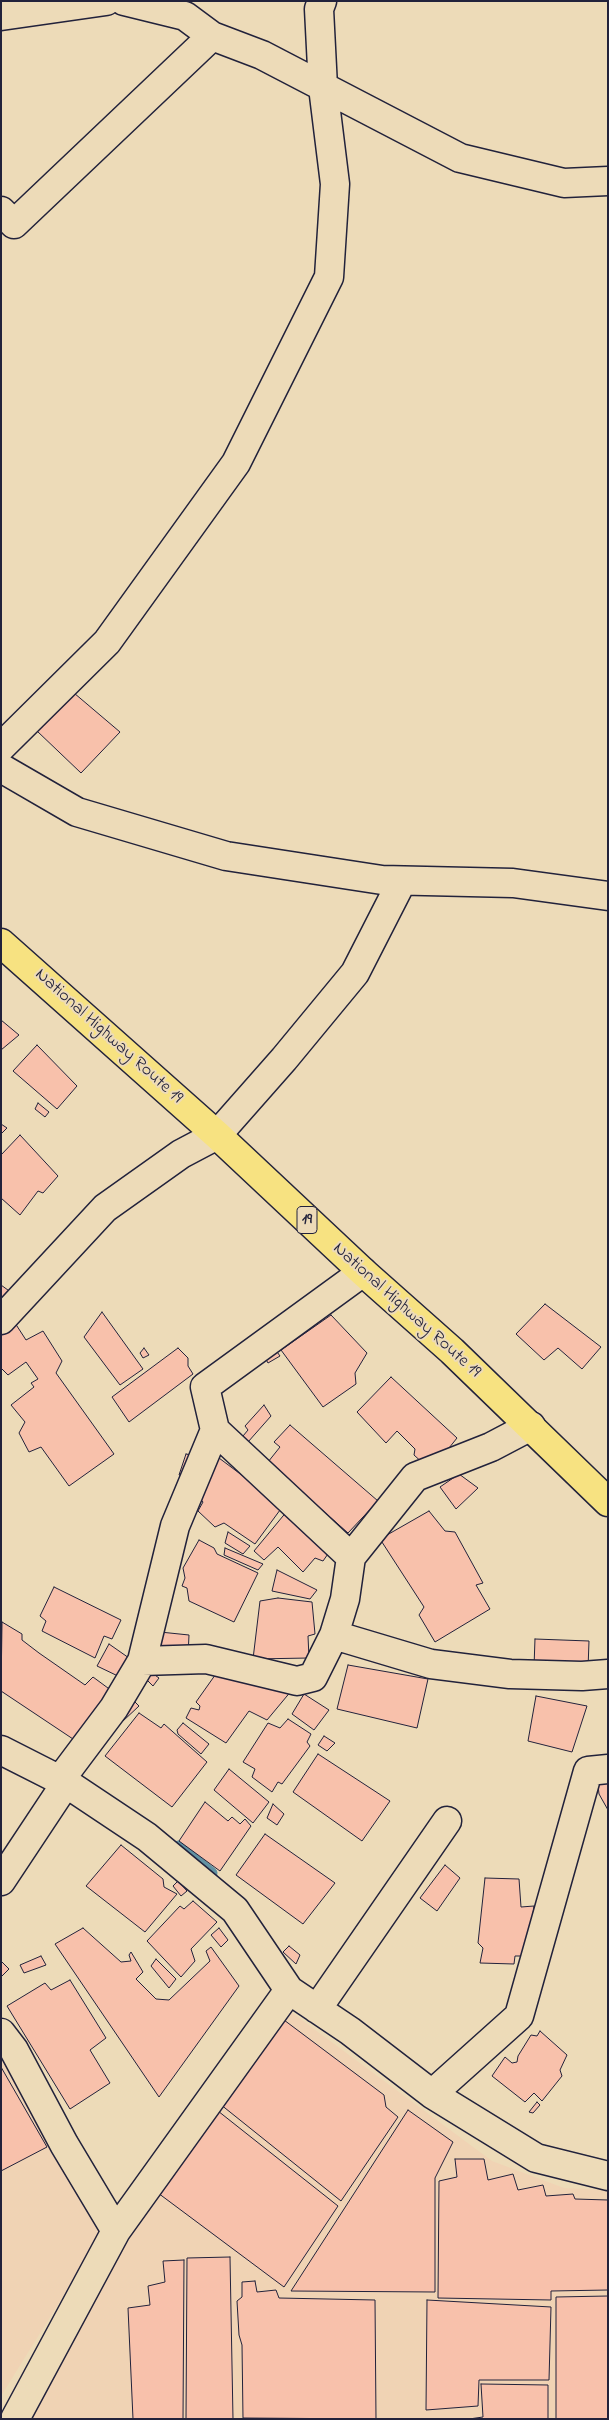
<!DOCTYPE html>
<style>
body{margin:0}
#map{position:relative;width:609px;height:2420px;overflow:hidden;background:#eddbb8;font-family:"Indie Flower",sans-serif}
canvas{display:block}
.frame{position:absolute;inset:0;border:2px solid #22223b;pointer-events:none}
</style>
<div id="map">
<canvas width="609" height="2420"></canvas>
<div class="frame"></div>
</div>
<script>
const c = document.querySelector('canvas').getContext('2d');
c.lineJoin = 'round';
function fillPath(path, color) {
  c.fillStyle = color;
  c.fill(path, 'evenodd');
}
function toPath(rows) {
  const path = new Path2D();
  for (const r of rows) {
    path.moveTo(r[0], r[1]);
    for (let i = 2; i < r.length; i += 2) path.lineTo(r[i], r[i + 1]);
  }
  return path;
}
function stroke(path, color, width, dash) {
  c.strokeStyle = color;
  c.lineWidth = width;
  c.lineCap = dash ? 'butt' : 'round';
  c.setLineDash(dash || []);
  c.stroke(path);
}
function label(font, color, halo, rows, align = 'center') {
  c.font = font + ' "Indie Flower",sans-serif';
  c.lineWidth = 4;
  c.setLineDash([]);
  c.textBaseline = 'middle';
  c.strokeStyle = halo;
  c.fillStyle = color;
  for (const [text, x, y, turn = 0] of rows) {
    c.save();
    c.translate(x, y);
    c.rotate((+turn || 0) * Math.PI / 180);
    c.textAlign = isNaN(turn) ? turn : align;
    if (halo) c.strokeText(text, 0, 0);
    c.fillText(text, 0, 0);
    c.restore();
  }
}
fillPath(toPath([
 [287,2009,492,2161,564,2188,608,2190,608,2419,19,2419,142,2204],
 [1,2054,103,2232,1,2396]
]), '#f0d3b4');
stroke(toPath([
 [179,1846,212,1873]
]), '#6292a3', 11);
const building = toPath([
 [74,693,120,732,81,773,37,731,74,693],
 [1,1020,19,1035,1,1050,1,1020],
 [37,1045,77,1086,57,1109,13,1071,37,1045],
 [38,1103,49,1112,45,1117,35,1109,38,1103],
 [1,1124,7,1128,1,1134,1,1124],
 [20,1135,58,1176,43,1193,38,1191,20,1215,1,1198,1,1155,20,1135],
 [1,1285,12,1293,1,1304,1,1285],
 [545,1304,601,1347,582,1369,558,1348,544,1360,516,1334,545,1304],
 [102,1312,143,1369,120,1385,84,1337,102,1312],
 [331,1315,367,1353,355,1373,356,1384,323,1407,281,1350,331,1315],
 [15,1323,26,1340,43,1331,62,1361,56,1373,114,1454,69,1486,41,1447,29,1452,19,1433,25,1422,11,1405,34,1387,31,1383,38,1379,26,1362,8,1375,1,1368,1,1336,15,1323],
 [144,1348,149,1355,143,1358,140,1353,144,1348],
 [178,1348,188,1358,188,1366,193,1374,129,1422,112,1397,178,1348],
 [275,1349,280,1356,268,1363,264,1356,275,1349],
 [391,1377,457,1438,441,1458,425,1465,414,1455,415,1449,397,1431,386,1443,357,1412,391,1377],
 [264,1405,271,1416,248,1442,243,1436,248,1430,245,1426,264,1405],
 [290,1425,378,1501,348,1533,268,1462,280,1447,274,1442,290,1425],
 [186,1454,197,1456,188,1478,179,1475,186,1454],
 [219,1458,283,1506,255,1544,224,1523,215,1527,198,1511,203,1502,196,1494,219,1458],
 [459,1474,478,1488,456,1509,440,1487,459,1474],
 [288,1510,330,1551,323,1561,315,1558,303,1572,278,1547,264,1560,254,1551,288,1510],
 [429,1511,445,1531,455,1532,483,1583,476,1585,490,1609,435,1642,419,1615,424,1607,380,1539,429,1511],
 [228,1532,250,1546,243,1554,225,1543,228,1532],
 [199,1540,214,1548,217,1554,258,1573,234,1622,189,1601,187,1588,182,1586,185,1578,183,1568,199,1540],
 [225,1548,263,1564,258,1570,224,1555,225,1548],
 [277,1570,317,1590,310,1599,272,1591,277,1570],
 [54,1587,121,1620,112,1639,104,1636,95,1658,42,1631,46,1621,40,1616,54,1587],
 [278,1598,312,1602,315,1634,308,1636,309,1658,253,1659,260,1601,278,1598],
 [2,1622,22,1634,22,1640,39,1653,85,1685,93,1677,112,1691,73,1739,1,1691,2,1622],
 [160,1632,189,1635,188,1656,156,1653,160,1632],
 [535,1639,589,1641,588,1669,534,1667,535,1639],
 [109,1644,129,1658,120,1677,97,1666,109,1644],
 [348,1665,428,1679,417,1728,337,1709,348,1665],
 [218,1671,292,1690,267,1720,249,1711,226,1743,186,1718,191,1708,199,1710,200,1706,196,1702,218,1671],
 [152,1673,159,1678,153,1686,147,1680,152,1673],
 [304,1694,329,1710,314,1730,292,1714,304,1694],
 [536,1696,587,1706,572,1752,528,1741,536,1696],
 [132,1699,139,1706,123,1721,119,1716,132,1699],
 [139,1713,161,1728,164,1724,207,1762,172,1807,105,1756,139,1713],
 [288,1719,311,1734,307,1742,310,1746,282,1784,278,1782,272,1792,252,1777,255,1769,243,1762,268,1723,280,1728,288,1719],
 [183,1723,209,1744,201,1754,178,1734,177,1730,183,1723],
 [324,1736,335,1743,327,1751,318,1745,324,1736],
 [318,1754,390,1801,362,1841,293,1792,318,1754],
 [229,1769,269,1802,253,1823,214,1790,229,1769],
 [597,1777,608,1777,608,1810,599,1794,597,1777],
 [205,1802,228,1821,232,1817,240,1824,245,1819,251,1826,220,1871,179,1841,205,1802],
 [273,1804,284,1814,277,1825,267,1818,273,1804],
 [265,1834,335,1883,303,1924,236,1875,265,1834],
 [121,1845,163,1879,164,1887,177,1894,145,1932,86,1886,121,1845],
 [445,1865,460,1878,437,1911,420,1898,445,1865],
 [485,1878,519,1879,521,1907,534,1906,528,1956,515,1956,514,1964,480,1963,483,1948,478,1943,485,1878],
 [178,1881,187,1891,181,1896,173,1886,178,1881],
 [193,1901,217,1922,191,1949,195,1961,181,1977,147,1941,180,1906,184,1909,193,1901],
 [83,1928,121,1962,131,1961,129,1955,131,1952,143,1972,136,1979,156,1999,169,2000,210,1961,206,1951,211,1947,239,1986,159,2097,55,1944,83,1928],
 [219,1928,228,1940,221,1947,211,1935,219,1928],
 [289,1946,300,1955,296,1964,283,1952,289,1946],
 [41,1956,46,1965,24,1973,20,1965,41,1956],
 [156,1959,176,1979,169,1988,151,1966,156,1959],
 [1,1961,9,1969,2,1976,1,1975,1,1961],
 [70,1980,106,2038,90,2050,110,2083,70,2109,7,2006,45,1983,51,1990,70,1980],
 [284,2020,384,2095,386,2107,398,2117,341,2201,220,2104,284,2020],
 [540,2031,567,2055,560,2070,562,2076,542,2101,534,2093,525,2102,492,2076,505,2057,512,2063,517,2062,518,2056,531,2035,537,2036,540,2031],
 [1,2067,47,2147,1,2171,1,2067],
 [537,2102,540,2105,533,2113,529,2112,537,2102],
 [408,2110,453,2142,435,2178,435,2292,291,2291,408,2110],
 [218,2111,338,2206,284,2287,158,2193,218,2111],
 [455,2159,484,2159,488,2180,513,2174,518,2190,543,2185,546,2196,573,2194,575,2199,608,2200,608,2290,551,2291,551,2300,438,2298,439,2181,457,2177,455,2159],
 [230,2257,233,2419,186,2419,187,2258,230,2257],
 [184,2260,183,2419,133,2419,128,2308,150,2305,148,2286,165,2282,163,2261,184,2260],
 [255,2281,257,2292,276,2290,279,2298,375,2300,376,2419,243,2418,242,2345,239,2335,237,2301,242,2297,242,2282,255,2281],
 [608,2296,608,2419,556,2419,556,2297,608,2296],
 [427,2300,551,2307,549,2380,479,2380,478,2406,426,2410,427,2300],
 [481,2384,548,2385,548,2419,469,2419,483,2417,481,2384]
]);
fillPath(building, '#f8c1ab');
stroke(building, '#22223b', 1);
const minor = toPath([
 [124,1,185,16,212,36,262,55,460,158,564,183,608,181],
 [1,16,106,1],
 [1,211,14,224,212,36],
 [1,747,107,642,236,463,329,277,335,184,323,87,319,9,322,1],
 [1,768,77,812,226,856,382,880,513,883,608,896],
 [1,1320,105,1208,181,1154,217,1135,284,1059,355,973,402,881],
 [351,1557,215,1430,205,1387,363,1272],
 [334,1635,431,1664,510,1674,582,1676,608,1674],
 [142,1661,206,1659,297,1681,313,1677,334,1635,345,1599,351,1557,415,1477,491,1447,531,1426],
 [1,1750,66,1783,147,1837,235,1910,289,1990,350,2031,432,2094,536,2158,608,2176],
 [60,1780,114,1708,142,1661,175,1526,215,1430],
 [1,1881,66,1783],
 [317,2009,447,1821],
 [1,2033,14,2050,64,2144,116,2231],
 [432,2094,519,2016,588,1771,608,1769],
 [15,2419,116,2231,289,1990]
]);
const trunk = toPath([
 [1,943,217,1135,363,1272,452,1351,608,1502]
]);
stroke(minor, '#22223b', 31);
stroke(trunk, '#22223b', 31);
stroke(minor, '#eddbb8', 28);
stroke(trunk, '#f7e281', 28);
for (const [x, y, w] of [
 [307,1220,20]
]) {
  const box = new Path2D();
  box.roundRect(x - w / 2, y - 13.5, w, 27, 4);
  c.fillStyle = '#eddbb8';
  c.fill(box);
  stroke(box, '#22223b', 1);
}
label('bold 16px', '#22223b', null, [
 ["19",307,1220]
]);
label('18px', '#22223b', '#eddbb8', [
 ["National Highway Route 19",108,1037,42],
 ["National Highway Route 19",406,1311,42]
]);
</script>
